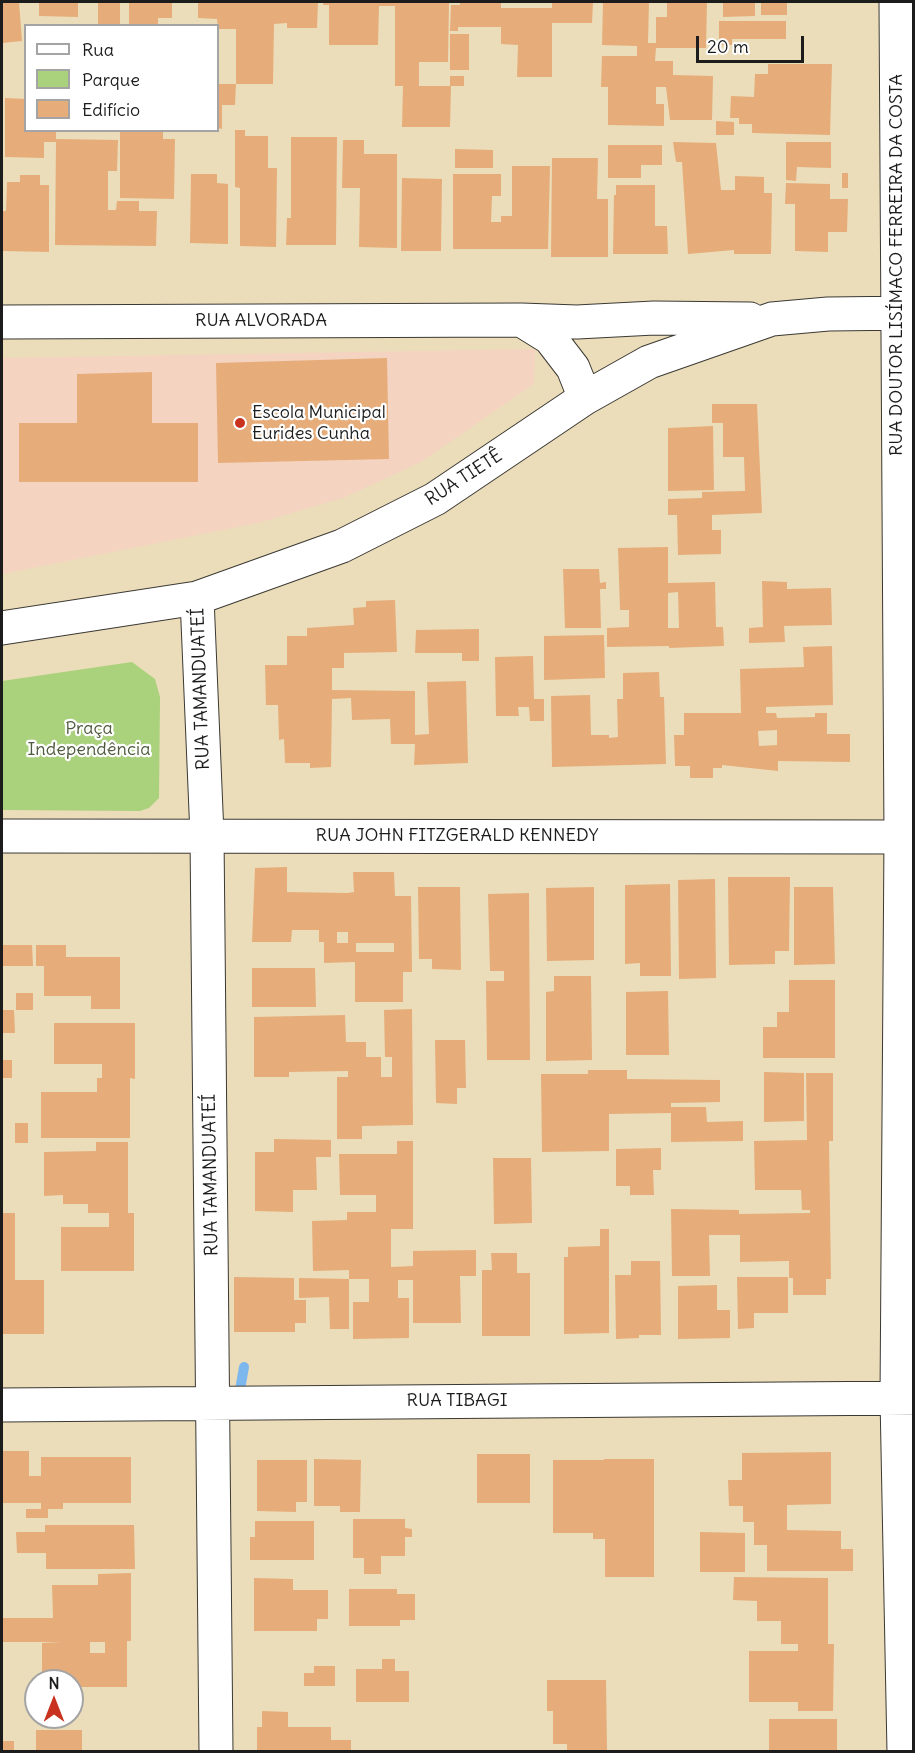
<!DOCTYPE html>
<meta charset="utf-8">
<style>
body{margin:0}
#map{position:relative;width:915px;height:1753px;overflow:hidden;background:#ebddb9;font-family:Delius,sans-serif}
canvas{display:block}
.frame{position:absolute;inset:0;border:3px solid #1c1c1c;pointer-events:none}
.legend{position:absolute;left:24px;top:24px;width:195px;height:108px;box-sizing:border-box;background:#fff;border:2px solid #a4a4a4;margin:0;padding:8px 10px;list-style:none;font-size:18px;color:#1c1c1c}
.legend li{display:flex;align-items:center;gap:12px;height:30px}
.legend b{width:30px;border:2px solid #a4a4a4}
.north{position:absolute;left:24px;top:1669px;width:60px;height:60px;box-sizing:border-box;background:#fff;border:2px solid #a4a4a4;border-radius:50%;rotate:0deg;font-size:16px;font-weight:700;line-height:24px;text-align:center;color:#1c1c1c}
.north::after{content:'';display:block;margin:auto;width:21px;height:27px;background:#c8321e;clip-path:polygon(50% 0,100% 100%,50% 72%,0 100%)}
.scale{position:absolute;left:696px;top:36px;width:108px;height:27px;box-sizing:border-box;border:3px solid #1c1c1c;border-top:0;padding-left:8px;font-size:18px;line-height:21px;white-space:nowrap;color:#1c1c1c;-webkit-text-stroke:4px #fff;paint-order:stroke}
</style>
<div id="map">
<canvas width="915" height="1753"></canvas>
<div class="frame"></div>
<ul class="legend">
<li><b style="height:8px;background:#fff"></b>Rua</li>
<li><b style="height:16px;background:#aad17c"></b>Parque</li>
<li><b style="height:16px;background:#e6ad7a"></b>Edifício</li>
</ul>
<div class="north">N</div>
<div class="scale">20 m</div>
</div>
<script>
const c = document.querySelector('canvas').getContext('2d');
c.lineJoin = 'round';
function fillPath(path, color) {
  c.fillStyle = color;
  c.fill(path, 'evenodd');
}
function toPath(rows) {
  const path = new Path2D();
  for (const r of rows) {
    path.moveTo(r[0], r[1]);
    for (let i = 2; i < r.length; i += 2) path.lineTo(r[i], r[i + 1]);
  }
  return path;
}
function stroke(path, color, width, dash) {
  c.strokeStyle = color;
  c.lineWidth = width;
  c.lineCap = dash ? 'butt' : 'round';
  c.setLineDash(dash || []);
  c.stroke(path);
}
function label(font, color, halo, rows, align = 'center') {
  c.font = font + ' Delius,sans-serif';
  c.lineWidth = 4.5;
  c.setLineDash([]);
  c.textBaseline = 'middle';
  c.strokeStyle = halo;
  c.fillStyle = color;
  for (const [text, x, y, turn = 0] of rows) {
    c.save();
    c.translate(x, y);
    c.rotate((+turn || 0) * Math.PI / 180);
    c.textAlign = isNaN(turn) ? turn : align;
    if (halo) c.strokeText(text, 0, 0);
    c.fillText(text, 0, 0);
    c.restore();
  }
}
fillPath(toPath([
 [535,349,534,384,421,462,343,498,258,523,2,574,2,358]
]), '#f5d3c1');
fillPath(toPath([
 [132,662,155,679,160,697,159,798,149,808,140,811,2,810,2,681]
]), '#aad17c');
stroke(toPath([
 [240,1390,244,1367]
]), '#7cb8ee', 10);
fillPath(toPath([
 [2,2,19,2,22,41,2,43],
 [39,2,78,2,78,17,39,16],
 [98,2,120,2,120,26,98,26],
 [129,2,172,2,172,18,158,18,158,26,129,26],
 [198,2,318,2,317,28,287,28,287,23,274,24,273,84,236,84,236,29,218,29,217,19,198,18],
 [324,2,449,2,448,62,419,62,419,86,450,86,450,76,464,76,464,86,451,86,450,127,402,127,403,86,395,86,395,6,379,6,378,45,329,45,329,5,323,5],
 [460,2,501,2,501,8,552,8,552,2,593,2,592,23,552,23,552,77,517,77,518,45,501,44,501,27,458,27,458,31,450,31,451,5,460,5],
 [603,2,649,2,648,43,656,43,656,17,667,17,667,2,707,2,706,48,656,48,655,61,673,61,673,75,713,76,712,120,670,120,666,87,656,87,656,104,664,104,664,126,608,125,608,87,601,87,602,56,637,56,637,46,602,45],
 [723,2,755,2,755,16,723,17],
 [761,2,787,2,787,15,761,15],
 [719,21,786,21,786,39,732,39,732,45,719,45],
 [450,34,469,34,469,70,450,70],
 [768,64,832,64,830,135,752,133,752,124,739,124,739,118,730,118,731,96,754,97,755,74,768,74],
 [218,84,236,84,235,105,222,105,222,129,218,128],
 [5,98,26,99,26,130,56,130,56,139,118,140,117,171,108,171,108,210,116,210,117,201,139,201,139,211,157,211,156,246,55,245,56,142,44,142,44,158,5,157],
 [716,121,734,122,734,135,716,135],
 [120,130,163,130,163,139,175,139,174,199,120,198],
 [235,130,245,130,245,136,268,136,268,168,277,168,276,247,240,246,240,188,235,187],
 [291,137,337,137,336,245,286,245,287,218,291,218],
 [343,140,364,140,364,154,397,154,397,248,359,247,360,188,342,188],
 [673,142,716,143,721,190,735,190,735,176,764,177,764,193,772,193,771,254,734,254,734,250,688,254,682,162,676,162],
 [786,142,831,142,831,168,797,167,796,181,786,180],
 [608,145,662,145,662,165,641,165,641,178,608,178],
 [455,149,493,150,493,168,455,168],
 [552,158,598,158,597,199,608,199,608,257,551,257],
 [512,166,550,166,548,249,453,249,453,174,501,174,501,196,492,196,491,222,501,222,501,216,512,216],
 [842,173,848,173,848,188,842,188],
 [191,174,217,174,217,183,228,184,228,244,190,243],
 [20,175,40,175,40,185,49,185,49,252,2,251,2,211,6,211,7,182,20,182],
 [402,178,442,179,441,251,401,251],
 [786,183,830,184,830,199,848,199,847,232,828,232,828,252,795,251,795,204,785,204],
 [616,185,655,185,655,226,667,226,668,254,613,254,614,195,616,195],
 [387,358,389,459,218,463,216,363],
 [152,372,152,423,198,423,198,482,19,482,19,423,77,423,77,374],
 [712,404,757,404,762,513,712,515,712,530,721,530,721,554,678,555,677,515,668,515,668,499,702,498,702,492,745,491,744,457,723,457,723,423,712,423],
 [713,426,714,490,668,491,668,428],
 [668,547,668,583,715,582,716,627,723,627,724,646,669,648,669,646,607,647,607,628,629,627,629,610,620,610,618,548],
 [678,592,679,628,668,628,668,593],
 [563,569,599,569,600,583,606,582,606,589,600,589,601,628,565,628],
 [762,581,787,582,787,589,831,588,832,625,784,626,785,642,749,643,749,628,763,627],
 [395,600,397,652,344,653,344,668,332,668,332,690,415,691,415,735,429,734,427,682,466,681,468,763,414,765,415,744,391,744,390,719,352,720,351,698,332,699,331,767,310,768,310,763,285,763,284,739,279,740,278,705,266,705,265,665,287,665,287,636,307,636,307,628,354,625,353,608,366,607,366,601],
 [479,629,479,661,462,661,462,653,415,653,416,630],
 [604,635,605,678,544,680,544,636],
 [832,646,833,705,766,707,766,713,776,713,777,718,815,717,815,713,827,713,827,734,850,734,850,762,778,761,778,771,722,765,722,768,713,768,713,778,690,778,690,766,675,766,674,735,684,735,684,713,741,713,740,669,804,667,803,647],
 [777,730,777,745,759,746,758,731],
 [533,656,534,699,544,699,544,721,530,721,529,707,518,707,519,716,496,716,495,657],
 [659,672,660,697,664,697,666,764,552,767,551,696,590,695,591,735,609,735,609,738,618,737,617,699,623,699,623,673],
 [287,867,287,892,348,893,354,892,353,872,394,872,395,896,411,896,412,972,403,972,403,1002,355,1002,355,962,324,963,324,942,319,942,319,930,292,930,291,942,252,942,255,868],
 [337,932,348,932,348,943,337,943],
 [356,943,394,943,394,952,356,952],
 [728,877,790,877,789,951,775,951,775,964,729,965],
 [715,879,716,978,679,979,678,880],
 [670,884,671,976,640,976,640,963,625,964,625,885],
 [418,887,460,887,461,970,432,969,432,959,419,959],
 [594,887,594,960,547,961,546,888],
 [794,887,833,887,835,964,794,965],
 [529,893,530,1060,487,1060,486,981,504,981,504,971,490,971,488,894],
 [2,945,32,945,33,966,2,966],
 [36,945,66,945,66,957,120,957,120,1009,91,1009,91,996,44,996,44,966,36,966],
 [252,968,315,968,316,1007,252,1007],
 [554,976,591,976,592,1060,546,1061,546,992,554,991],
 [789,980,835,980,835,1058,763,1058,763,1027,777,1027,777,1012,789,1012],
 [668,991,669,1055,626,1055,626,992],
 [16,993,33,993,33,1010,16,1010],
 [412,1009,413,1125,362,1126,362,1139,337,1139,337,1077,348,1077,348,1071,289,1072,289,1077,254,1077,254,1017,345,1015,346,1042,366,1042,366,1057,381,1057,381,1077,392,1077,392,1057,385,1057,384,1010],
 [2,1010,14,1010,15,1033,2,1033],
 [54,1023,135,1023,135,1079,130,1078,130,1138,41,1138,41,1092,97,1092,97,1078,102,1078,102,1064,54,1064],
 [435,1040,465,1040,466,1088,457,1088,457,1104,436,1103],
 [2,1060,12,1060,12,1078,2,1078],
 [588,1070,627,1070,627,1079,720,1080,720,1102,671,1103,671,1107,706,1107,707,1122,743,1121,743,1141,671,1142,671,1113,609,1114,609,1151,542,1152,541,1074,588,1074],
 [764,1072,804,1073,804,1121,764,1122],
 [806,1073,833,1073,833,1141,829,1141,831,1279,826,1279,826,1295,793,1295,793,1278,789,1278,789,1261,740,1262,740,1235,709,1235,710,1276,672,1276,671,1209,739,1210,739,1214,810,1213,810,1210,802,1210,801,1190,755,1190,754,1141,807,1140],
 [15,1123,28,1123,28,1143,15,1143],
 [274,1139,331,1140,331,1157,316,1157,317,1190,293,1190,293,1212,255,1211,255,1152,274,1152],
 [397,1141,413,1141,413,1229,391,1229,391,1267,413,1266,413,1251,476,1250,476,1276,460,1276,461,1323,413,1323,413,1280,398,1280,398,1298,409,1298,409,1338,353,1339,353,1302,369,1302,369,1279,349,1279,349,1270,313,1271,312,1221,347,1220,347,1212,376,1212,376,1195,340,1195,339,1154,397,1154],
 [96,1142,128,1142,128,1213,134,1213,134,1271,61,1271,61,1227,109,1227,109,1213,88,1213,88,1204,63,1204,63,1195,44,1196,44,1152,96,1151],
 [661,1148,661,1170,653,1170,654,1195,630,1195,630,1186,616,1186,616,1149],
 [493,1158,531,1158,532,1223,494,1224],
 [2,1213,15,1213,15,1280,44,1280,44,1334,2,1334],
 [600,1229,609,1229,609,1333,564,1334,564,1257,568,1257,568,1247,600,1246],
 [491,1253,517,1253,517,1273,530,1273,530,1336,482,1336,482,1270,492,1270],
 [631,1261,660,1261,661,1335,639,1335,639,1338,616,1339,615,1275,631,1275],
 [234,1277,294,1278,294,1300,306,1300,306,1323,295,1323,295,1332,234,1332],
 [737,1277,788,1277,788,1313,754,1313,754,1328,738,1329],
 [299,1278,349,1279,349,1329,330,1329,329,1297,299,1298],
 [717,1285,717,1310,730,1310,730,1338,678,1339,678,1286],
 [2,1451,29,1451,29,1476,41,1476,41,1457,131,1457,131,1503,63,1503,63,1509,48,1509,48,1518,26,1518,26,1509,41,1509,41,1503,2,1503],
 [831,1452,831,1504,787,1505,787,1530,841,1531,841,1549,853,1549,853,1571,767,1571,767,1545,754,1545,754,1522,743,1522,743,1506,729,1506,728,1480,742,1480,742,1453],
 [477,1454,530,1454,530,1503,477,1503],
 [314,1459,361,1460,360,1512,340,1512,340,1506,314,1506],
 [604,1459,654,1459,654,1577,605,1577,605,1539,593,1539,593,1533,553,1533,553,1460,604,1460],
 [257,1460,307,1460,307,1502,296,1502,296,1512,257,1511],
 [353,1519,405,1519,405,1528,412,1529,412,1537,405,1537,405,1556,381,1556,381,1574,364,1574,364,1558,353,1558],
 [255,1521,314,1521,314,1560,250,1560,250,1537,255,1537],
 [45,1525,134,1525,135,1569,46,1569,46,1553,17,1553,16,1532,45,1532],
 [700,1532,745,1533,745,1572,700,1572],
 [131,1573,131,1641,127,1641,127,1687,72,1687,72,1681,42,1681,42,1643,61,1642,2,1642,2,1618,53,1618,52,1585,98,1585,98,1574],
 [90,1642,105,1642,105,1653,90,1653],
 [734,1577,828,1578,828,1644,834,1644,833,1711,798,1711,798,1702,749,1702,749,1651,798,1651,798,1644,781,1644,781,1621,757,1621,757,1601,733,1600],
 [254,1578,293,1579,293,1590,328,1590,328,1619,317,1619,317,1631,254,1631],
 [349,1589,397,1589,397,1594,415,1594,415,1620,400,1620,400,1626,349,1626],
 [382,1659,395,1659,395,1671,409,1671,409,1702,356,1702,356,1669,382,1669],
 [314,1666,335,1666,335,1686,304,1686,304,1673,314,1673],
 [547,1680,606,1680,607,1750,567,1750,567,1744,553,1744,553,1711,547,1711],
 [262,1711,288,1712,288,1727,331,1727,331,1740,351,1740,351,1752,257,1752,257,1727,262,1727],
 [769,1719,837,1719,837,1752,769,1752],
 [36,1730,82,1730,82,1752,36,1752],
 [2,1741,14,1741,14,1752,2,1752]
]), '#e6ad7a');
const minor = toPath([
 [896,2,901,837,897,1398,904,1752],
 [521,320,550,338,573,368,585,398],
 [2,322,521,320,577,322,654,318,750,319],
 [197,598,207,835,216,1752],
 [2,628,197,598,342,546,435,499,585,398,649,362,772,319,828,314,914,313],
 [2,836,914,837],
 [2,1405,914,1398]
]);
stroke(minor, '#3b3934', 35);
stroke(minor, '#fff', 33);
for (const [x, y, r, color] of [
 [240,423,6,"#c8321e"]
]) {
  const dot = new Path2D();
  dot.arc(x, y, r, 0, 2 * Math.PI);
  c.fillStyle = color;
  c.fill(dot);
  stroke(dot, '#fff', 2);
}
label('18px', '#1c1c1c', '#fff', [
 ["RUA DOUTOR LISÍMACO FERREIRA DA COSTA",897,265,-90],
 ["RUA ALVORADA",261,321],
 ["RUA TIETÊ",464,478,-33],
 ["RUA TAMANDUATEÍ",201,689,-92],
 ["RUA JOHN FITZGERALD KENNEDY",457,836],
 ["RUA TAMANDUATEÍ",211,1175,-91],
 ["RUA TIBAGI",457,1401]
]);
label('18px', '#1c1c1c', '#fff', [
 ["Escola Municipal",252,413],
 ["Eurides Cunha",252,434]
], 'left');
label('18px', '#4e5b3e', '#fff', [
 ["Praça",89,729],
 ["Independência",89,750]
]);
</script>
